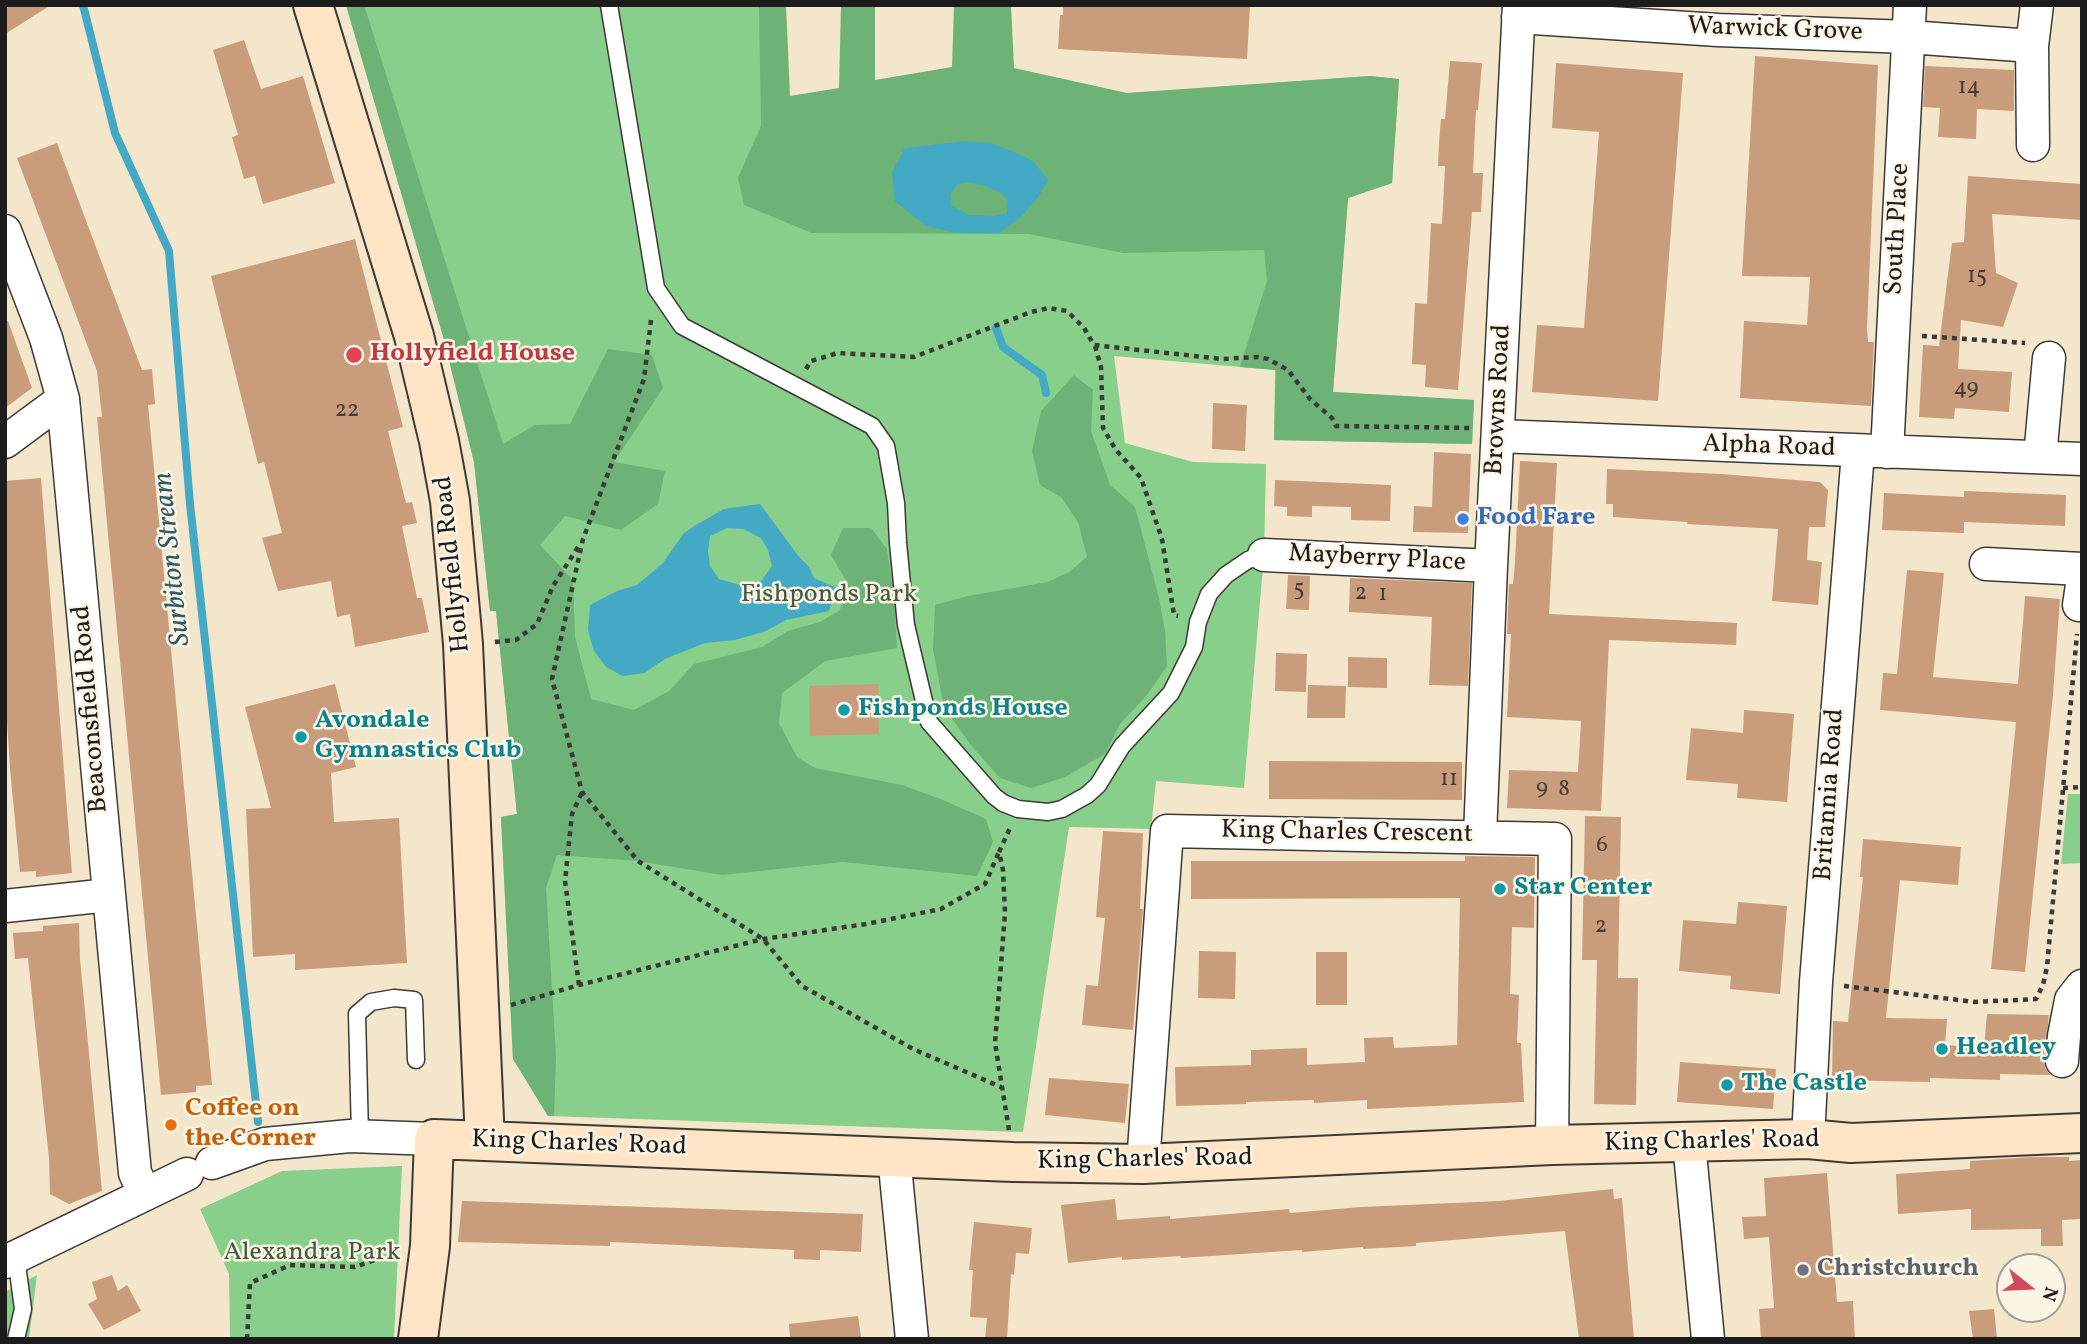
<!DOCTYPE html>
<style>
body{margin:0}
#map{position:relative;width:2087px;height:1344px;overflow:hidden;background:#f3e6ca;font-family:Vollkorn,serif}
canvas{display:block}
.frame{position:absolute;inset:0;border:7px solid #1c1c1c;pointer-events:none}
.north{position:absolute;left:1996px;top:1253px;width:70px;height:70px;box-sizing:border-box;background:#fcf5e5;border:2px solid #a29e95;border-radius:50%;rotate:108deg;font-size:19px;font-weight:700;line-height:28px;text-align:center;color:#1c1c1c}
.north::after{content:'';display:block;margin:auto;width:24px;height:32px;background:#d1495b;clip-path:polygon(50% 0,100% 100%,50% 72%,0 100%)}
</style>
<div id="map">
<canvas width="2087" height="1344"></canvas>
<div class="frame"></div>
<div class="north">N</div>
</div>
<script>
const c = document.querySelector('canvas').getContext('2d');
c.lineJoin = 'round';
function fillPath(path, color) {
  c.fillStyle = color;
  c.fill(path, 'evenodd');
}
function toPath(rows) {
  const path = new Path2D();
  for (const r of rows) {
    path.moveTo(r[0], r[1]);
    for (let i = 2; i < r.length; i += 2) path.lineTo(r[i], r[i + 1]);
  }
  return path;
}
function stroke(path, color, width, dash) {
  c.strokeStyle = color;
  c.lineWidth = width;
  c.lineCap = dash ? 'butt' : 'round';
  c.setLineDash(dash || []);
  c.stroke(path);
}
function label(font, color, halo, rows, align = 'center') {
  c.font = font + ' Vollkorn,serif';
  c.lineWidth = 5;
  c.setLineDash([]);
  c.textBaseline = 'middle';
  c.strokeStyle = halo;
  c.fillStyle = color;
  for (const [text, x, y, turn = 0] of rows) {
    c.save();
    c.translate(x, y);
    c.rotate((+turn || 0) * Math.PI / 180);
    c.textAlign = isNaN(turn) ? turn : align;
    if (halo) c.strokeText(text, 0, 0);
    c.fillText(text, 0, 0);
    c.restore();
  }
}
fillPath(toPath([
 [346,5,772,5,772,126,975,104,1370,76,1399,79,1392,183,1348,198,1333,392,1474,400,1472,444,1274,440,1275,370,1114,356,1125,443,1193,462,1266,464,1264,555,1244,788,1156,781,1151,829,1069,827,1023,1132,548,1116,513,1059,501,817,517,814,496,611,490,611,474,462,443,336],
 [2068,794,2082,794,2082,863,2061,864],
 [402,1166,394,1339,230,1339,229,1274,200,1209,282,1171],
 [37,1275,29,1339,5,1339,5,1292]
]), '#87cf8a');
fillPath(toPath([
 [346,5,364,5,503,444,535,425,570,424,608,349,652,355,663,388,614,462,665,471,658,504,621,530,565,516,540,545,573,580,575,637,591,699,634,710,669,691,694,664,762,647,788,631,820,622,840,610,848,584,831,555,843,528,871,528,887,549,894,595,897,648,825,661,782,693,779,723,797,757,815,768,902,785,943,800,986,819,993,842,977,876,843,862,722,875,638,861,557,855,546,888,556,1057,554,1116,548,1116,513,1059,501,817,517,814,496,611,490,611,474,462,443,336],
 [759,5,786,5,790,96,839,88,841,5,875,5,875,80,952,67,954,5,1011,5,1014,68,1127,93,1370,76,1399,79,1392,183,1348,198,1333,392,1474,400,1472,444,1274,440,1276,370,1240,367,1267,281,1264,250,1123,253,1029,234,812,233,744,205,738,178,761,126],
 [1074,375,1093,390,1091,431,1110,485,1135,507,1159,598,1165,631,1167,666,1147,695,1120,724,1105,754,1065,777,1031,788,1000,778,970,744,944,707,933,650,935,605,968,596,1048,582,1069,572,1087,557,1078,522,1061,497,1040,485,1032,451,1041,411]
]), '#6db276');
fillPath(toPath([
 [966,141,991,143,1014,152,1033,161,1048,180,1039,196,1020,218,999,233,955,233,926,226,895,201,892,172,905,148],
 [966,182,983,185,999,192,1008,200,1007,213,996,216,969,215,952,206,950,194,958,184],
 [760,504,799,557,809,567,814,578,837,588,829,611,786,620,766,631,735,640,705,643,665,659,644,673,623,676,606,667,594,651,588,630,590,605,617,591,637,585,663,563,684,533,696,525,724,509],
 [727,528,743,529,761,538,768,550,772,566,762,580,747,587,719,579,710,566,708,551,710,536]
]), '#44a9c4');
stroke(toPath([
 [83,5,115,133,169,251,190,504,258,1122],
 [996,328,1003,347,1042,375,1046,393]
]), '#44a9c4', 8);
fillPath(toPath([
 [5,5,51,5,5,34],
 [1063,5,1250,5,1247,59,1058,49,1060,15,1063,15],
 [244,40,261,89,303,76,335,183,263,204,255,176,244,179,232,137,238,135,213,50],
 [1755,56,1878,65,1867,328,1868,342,1874,342,1871,406,1740,398,1744,321,1807,325,1810,277,1742,276],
 [1450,61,1482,63,1478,110,1476,110,1473,173,1483,173,1481,212,1472,212,1458,390,1425,387,1426,365,1412,364,1415,303,1427,304,1431,223,1442,224,1445,166,1438,166,1439,142,1441,119,1445,119],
 [1556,63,1683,73,1658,401,1532,392,1537,325,1584,328,1599,132,1552,128],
 [1925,66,2014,70,2014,111,1977,109,1976,139,1938,137,1940,108,1923,107],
 [57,143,142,370,152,369,155,404,148,405,212,1085,196,1086,196,1092,161,1095,97,417,102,417,97,371,17,158],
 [1968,176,2082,184,2082,220,1992,214,1996,273,2018,283,2003,327,1961,320,1958,369,2012,372,2009,412,1955,408,1954,419,1919,417,1923,345,1939,346,1952,243,1964,242],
 [355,239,403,427,388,431,406,503,412,502,417,523,402,526,417,598,422,598,429,632,355,647,350,614,337,617,331,581,278,591,262,538,282,533,264,462,258,464,211,276],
 [8,321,32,388,5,408,5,322],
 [1213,403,1247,405,1245,451,1212,449],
 [1434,452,1471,454,1468,533,1413,532,1414,506,1432,507],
 [1520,461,1557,463,1549,614,1737,623,1736,645,1609,640,1601,811,1507,808,1509,770,1578,772,1581,721,1507,717,1511,634,1507,634,1509,584,1513,584,1515,563],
 [1607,469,1722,474,1820,482,1828,490,1825,527,1809,527,1807,560,1822,562,1818,605,1772,601,1778,529,1687,524,1688,522,1613,517,1613,504,1606,504],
 [41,478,72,873,36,877,36,871,20,872,10,769,5,689,5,481],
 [1275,480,1391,485,1390,521,1351,520,1351,507,1312,506,1312,517,1287,516,1287,507,1274,506],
 [1964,491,2066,495,2065,526,1964,522,1964,533,1882,530,1884,493,1964,497],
 [1907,570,1944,573,1933,677,2018,684,2025,596,2060,599,2053,695,2025,972,1991,969,2016,722,1880,710,1883,673,1897,674],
 [1288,575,1310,576,1309,610,1286,609],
 [1350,578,1472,583,1468,686,1429,685,1432,617,1349,612],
 [1276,653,1307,654,1306,692,1275,691],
 [1348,657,1387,658,1387,688,1348,687],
 [335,684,356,767,331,773,334,822,399,818,407,963,295,970,295,954,253,957,246,809,271,808,245,707],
 [878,684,879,734,810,736,809,686],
 [1308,685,1346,686,1345,718,1307,718],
 [1744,710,1794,714,1787,802,1737,798,1738,784,1686,780,1691,728,1743,733],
 [1269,761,1462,762,1462,800,1269,799],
 [1585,816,1621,817,1618,978,1638,978,1636,1105,1594,1104,1597,960,1582,960],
 [1103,831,1143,833,1140,909,1143,909,1133,1030,1082,1025,1086,985,1098,986,1105,918,1096,917],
 [1863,839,1961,847,1958,885,1900,880,1886,1018,1947,1019,1945,1045,1984,1048,1987,1014,2049,1015,2044,1060,2045,1068,2050,1075,2000,1074,2000,1080,1930,1078,1930,1082,1832,1080,1833,1021,1848,1022,1863,877,1860,877],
 [1465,856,1535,857,1534,928,1512,927,1510,994,1519,995,1517,1043,1521,1043,1524,1102,1367,1109,1367,1100,1314,1103,1314,1100,1246,1102,1246,1104,1176,1106,1175,1067,1251,1065,1251,1050,1307,1048,1307,1065,1365,1062,1364,1038,1393,1037,1394,1048,1457,1045,1460,898,1191,899,1191,861,1465,861],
 [1738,902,1787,906,1780,994,1730,989,1731,976,1679,971,1683,920,1736,924],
 [79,923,80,959,102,1191,69,1204,50,1194,49,1159,28,958,15,959,13,933,43,931,43,926],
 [1199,951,1236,952,1235,999,1198,998],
 [1316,952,1347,952,1347,1005,1316,1005],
 [1680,1062,1776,1069,1773,1109,1677,1102],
 [1049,1078,1129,1084,1125,1123,1045,1115],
 [2032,1157,2069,1157,2069,1161,2082,1160,2082,1219,2062,1220,2063,1246,2041,1246,2041,1229,1971,1230,1971,1209,1898,1214,1896,1174,1970,1169,1970,1161],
 [1827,1173,1837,1302,1853,1301,1855,1339,1761,1339,1759,1309,1774,1308,1769,1237,1744,1239,1742,1217,1766,1216,1764,1178],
 [1613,1189,1614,1199,1622,1198,1634,1339,1579,1339,1565,1231,1416,1243,1416,1246,1363,1249,1363,1247,1302,1252,1302,1250,1181,1258,1180,1256,1122,1260,1122,1257,1068,1263,1061,1205,1115,1199,1117,1220,1170,1216,1170,1219,1289,1209,1290,1213,1361,1207,1499,1201],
 [462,1201,863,1214,861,1252,820,1250,820,1260,794,1259,794,1250,610,1242,610,1246,458,1242],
 [974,1222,1032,1228,1029,1254,1016,1253,1014,1275,1011,1274,1007,1339,985,1339,987,1318,970,1317,973,1270,969,1270],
 [112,1275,118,1291,127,1285,141,1311,104,1330,88,1304,97,1299,92,1282],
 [1994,1309,1997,1339,1973,1339,1969,1311],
 [858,1316,861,1337,790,1339,789,1324]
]), '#c99d7b');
const lane = toPath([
 [609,5,656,288,682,326,872,426,886,446,896,503,898,543,906,625,929,722,994,796,1003,803,1018,809,1048,812,1062,809,1087,795,1098,785,1122,746,1171,693,1194,647,1198,622,1209,594,1226,575,1248,560,1264,555],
 [360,1136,357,1014,371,1002,394,998,414,1000,416,1060],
 [16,1257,23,1309,16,1339]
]);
const street = toPath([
 [1518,17,1718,30,1909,37,2032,46,2037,5],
 [2032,46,2033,145],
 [5,231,46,338,63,399,135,1173,145,1194],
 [1498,436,2082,459],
 [5,442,63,399],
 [1887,452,1910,5],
 [2040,457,2049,358],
 [1264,555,1491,566],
 [1986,564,2082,569],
 [2079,605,2082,585],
 [1480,836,1491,566,1519,5],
 [5,906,109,895],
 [2062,1061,2064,1036,2071,1000,2082,986],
 [1808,1139,1816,982,1858,452],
 [1689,1143,1708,1339],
 [894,1156,912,1339],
 [212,1163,265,1144,350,1136,434,1139],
 [1143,1164,1167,831,1555,839,1552,1145],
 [5,1262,187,1174]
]);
const secondary = toPath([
 [313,5,414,336,439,441,450,501,463,644,485,1141],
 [418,1339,430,1246,434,1139,1013,1162,1143,1164,1552,1145,1808,1139,1851,1143,2082,1133]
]);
stroke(lane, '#3c3a36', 19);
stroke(street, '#3c3a36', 35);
stroke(secondary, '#3c3a36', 42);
stroke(toPath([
 [651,320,644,379,583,539,552,679,582,792,638,861,763,939,802,986,913,1049,1001,1087],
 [1922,336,2025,343],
 [1095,346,1101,367,1103,428,1116,450,1141,478,1162,539,1174,615,1178,616],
 [806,369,811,361,838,353,914,357,1031,312,1049,308,1067,311,1084,328,1094,345,1222,359,1258,357,1268,359,1288,370,1310,399,1332,418,1336,426,1472,428],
 [495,642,516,640,537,624,553,586,580,544],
 [2063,788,2082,787],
 [579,985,565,881,572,814,582,792],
 [1844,986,1975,1002,2036,999,2043,985,2047,967,2077,634],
 [511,1005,579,985,763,939,866,924,941,909,985,884,999,852],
 [1009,1130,995,1043,1005,913,1003,870,999,852,1010,828],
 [247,1339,250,1283,290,1265,355,1267,397,1252]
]), '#3c3a36', 4.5, [5, 5]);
stroke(lane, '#fff', 16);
stroke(street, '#fff', 32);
stroke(secondary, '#ffe4c6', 38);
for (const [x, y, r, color] of [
 [354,355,9,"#e0444e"],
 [1463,519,7,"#3f7fe0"],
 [844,710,7,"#0f9aa8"],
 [301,737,7,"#0f9aa8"],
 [1500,889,7,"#0f9aa8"],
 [1942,1049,7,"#0f9aa8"],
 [1727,1085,7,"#0f9aa8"],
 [171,1125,7,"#e8710a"],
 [1803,1270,7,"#6b7280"]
]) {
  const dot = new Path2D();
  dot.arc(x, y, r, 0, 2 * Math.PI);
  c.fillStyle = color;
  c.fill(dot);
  stroke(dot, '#fcf5e5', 2.5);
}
label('23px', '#473c34', null, [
 ["14",1969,89],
 ["15",1977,278],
 ["49",1966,390],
 ["22",347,412],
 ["5",1299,591],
 ["2",1361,595],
 ["1",1383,596],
 ["11",1449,781],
 ["9",1542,790],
 ["8",1564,791],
 ["6",1602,847],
 ["2",1601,928]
]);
label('26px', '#1c1c1c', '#fcf5e5', [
 ["Warwick Grove",1775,31,2],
 ["South Place",1899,229,-87],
 ["Browns Road",1500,400,-87],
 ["Alpha Road",1769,448,2],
 ["Mayberry Place",1377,560,3],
 ["Hollyfield Road",454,564,-96],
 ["Beaconsfield Road",92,709,-95],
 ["Britannia Road",1831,795,-86],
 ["King Charles Crescent",1347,834,1],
 ["King Charles' Road",1712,1143,-1],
 ["King Charles' Road",579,1145,2],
 ["King Charles' Road",1145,1161,-1]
]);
label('bold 26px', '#be3a42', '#fcf5e5', [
 ["Hollyfield House",370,355]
], 'left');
label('bold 26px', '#366cbe', '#fcf5e5', [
 ["Food Fare",1477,519]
], 'left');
label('26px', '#415b42', '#fcf5e5', [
 ["Fishponds Park",829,596],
 ["Alexandra Park",312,1254]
]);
label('bold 26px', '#0d838f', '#fcf5e5', [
 ["Fishponds House",858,710],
 ["Avondale",315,722],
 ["Gymnastics Club",315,752],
 ["Star Center",1514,889],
 ["Headley",1956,1049],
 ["The Castle",1741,1085]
], 'left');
label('bold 26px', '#c56008', '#fcf5e5', [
 ["Coffee on",185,1110],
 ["the Corner",185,1140]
], 'left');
label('bold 26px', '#5b616d', '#fcf5e5', [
 ["Christchurch",1817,1270]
], 'left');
label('italic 28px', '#2e5b68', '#fcf5e5', [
 ["Surbiton Stream",174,559,-96]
]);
</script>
